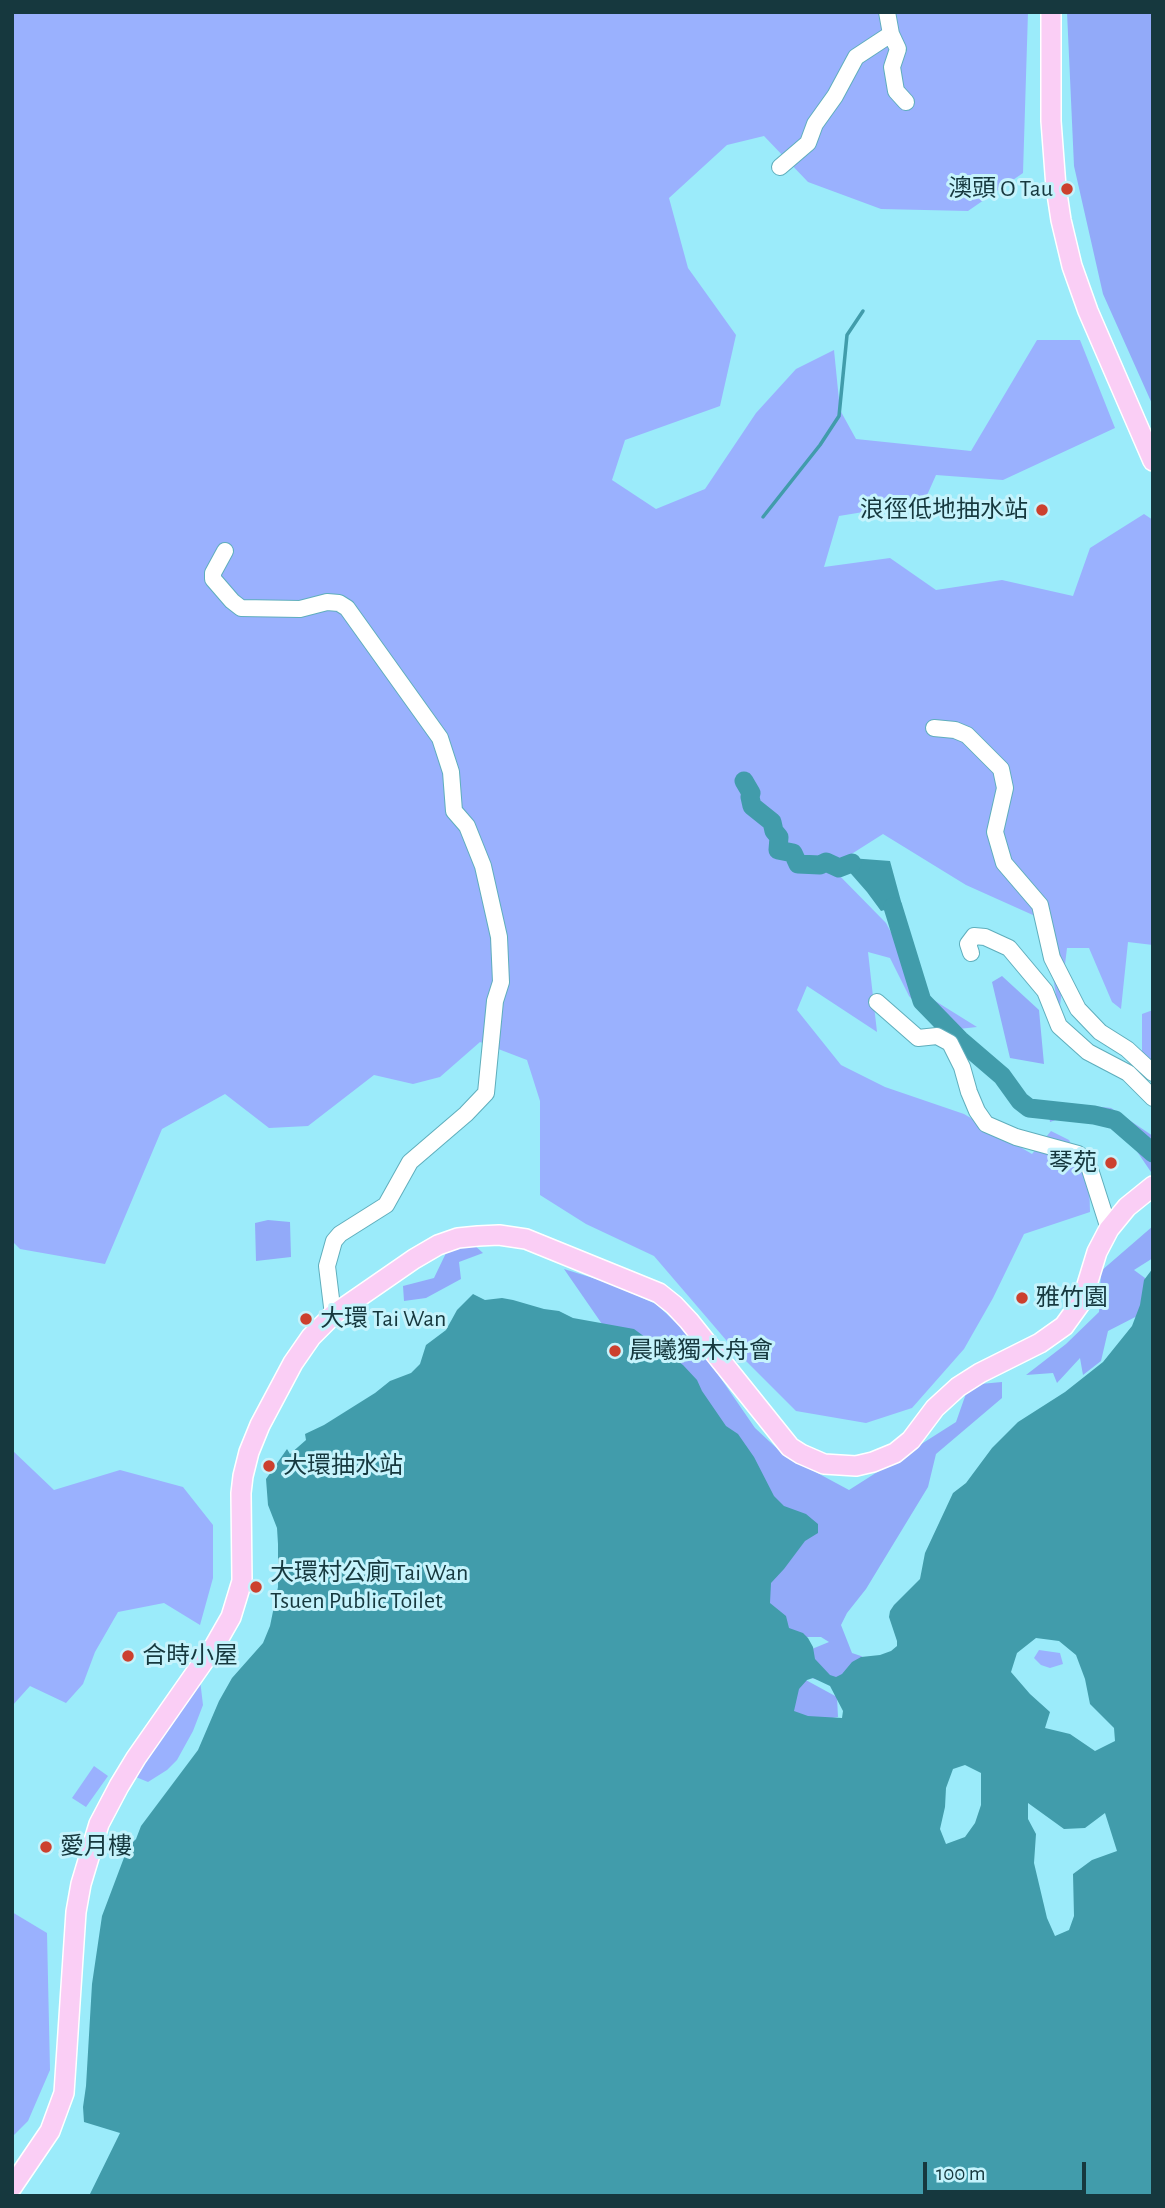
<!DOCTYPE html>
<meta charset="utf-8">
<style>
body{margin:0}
#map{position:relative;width:1165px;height:2208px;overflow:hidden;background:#9bebfa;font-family:"Alegreya Sans",sans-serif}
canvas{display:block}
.frame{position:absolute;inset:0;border:14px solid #16383e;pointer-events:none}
.scale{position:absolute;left:923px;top:2162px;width:163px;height:32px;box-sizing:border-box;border:4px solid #16383e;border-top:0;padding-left:9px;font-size:21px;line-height:24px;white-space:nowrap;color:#16383e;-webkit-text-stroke:5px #c5f3fc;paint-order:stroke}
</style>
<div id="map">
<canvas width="1165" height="2208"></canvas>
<div class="frame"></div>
<div class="scale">100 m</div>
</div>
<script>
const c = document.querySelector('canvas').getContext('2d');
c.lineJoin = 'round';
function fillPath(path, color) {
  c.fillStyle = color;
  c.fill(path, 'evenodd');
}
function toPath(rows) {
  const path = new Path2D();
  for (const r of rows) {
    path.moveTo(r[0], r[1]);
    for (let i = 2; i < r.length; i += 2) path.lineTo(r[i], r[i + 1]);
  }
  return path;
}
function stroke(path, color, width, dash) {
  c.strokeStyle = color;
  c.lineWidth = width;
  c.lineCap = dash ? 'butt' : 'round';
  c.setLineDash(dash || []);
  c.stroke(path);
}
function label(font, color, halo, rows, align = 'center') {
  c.font = font + ' "Alegreya Sans","Noto Sans TC",sans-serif';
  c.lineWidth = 6;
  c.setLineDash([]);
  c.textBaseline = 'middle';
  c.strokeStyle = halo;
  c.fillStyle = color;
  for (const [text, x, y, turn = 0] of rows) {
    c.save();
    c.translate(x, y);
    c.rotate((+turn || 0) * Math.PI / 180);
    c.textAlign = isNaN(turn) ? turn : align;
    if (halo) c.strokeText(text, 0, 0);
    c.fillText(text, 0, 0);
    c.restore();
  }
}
fillPath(toPath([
 [12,12,1028,12,1023,173,968,211,881,209,808,182,764,136,727,145,669,198,688,268,736,335,720,406,625,440,612,480,656,509,705,489,756,413,796,369,834,350,840,410,856,439,971,451,1037,340,1080,340,1115,428,1003,480,936,475,924,502,839,516,824,567,890,558,936,590,1002,580,1073,596,1090,548,1144,514,1153,520,1153,945,1128,942,1121,1009,1112,1002,1089,948,1067,948,1059,1014,1044,920,966,885,883,834,831,867,886,923,924,994,977,1027,940,1031,909,996,890,958,868,952,877,1032,807,986,797,1010,841,1065,885,1087,964,1114,1032,1154,1051,1131,1069,1140,1089,1176,1090,1212,1024,1234,993,1298,964,1349,912,1408,866,1423,796,1411,732,1347,654,1256,586,1224,540,1195,540,1101,527,1060,480,1042,440,1077,413,1084,374,1075,308,1126,269,1128,225,1094,162,1129,105,1264,20,1249,12,1241],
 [1153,1010,1153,1063,1142,1054,1142,1014],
 [12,1450,54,1490,120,1470,183,1487,213,1525,213,1578,200,1625,164,1603,118,1612,95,1652,83,1684,66,1703,30,1686,12,1706],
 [1039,1650,1060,1653,1063,1664,1050,1668,1041,1665,1034,1658],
 [200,1680,203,1705,193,1731,177,1760,167,1770,148,1782,131,1775],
 [94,1766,108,1776,86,1807,72,1798],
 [12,1912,47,1933,50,2070,28,2121,12,2137]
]), '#9ab1fe');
fillPath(toPath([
 [1067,12,1153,12,1153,406,1103,294,1074,166],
 [1002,976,1039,1010,1044,1064,1010,1058,992,982],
 [1047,1101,1111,1108,1153,1136,1153,1170,1151,1172,1119,1125,1067,1116,1050,1122],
 [268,1220,290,1222,291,1257,256,1261,255,1223],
 [1153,1226,1153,1258,1134,1270,1145,1278,1147,1311,1108,1331,1101,1361,1083,1375,1080,1358,1057,1383,1053,1373,1026,1375,1066,1344,1099,1312,1101,1271],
 [472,1243,483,1253,459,1262,461,1279,426,1298,404,1301,403,1286,434,1278,446,1253],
 [564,1269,609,1283,656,1304,693,1338,755,1428,784,1455,849,1490,956,1422,969,1385,1002,1382,1002,1398,936,1454,928,1487,866,1589,847,1613,841,1625,852,1653,861,1656,880,1669,847,1688,801,1675,790,1658,829,1642,821,1637,792,1637,759,1606,753,1487,602,1324],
 [804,1679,837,1697,838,1717,798,1724,790,1703]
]), '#92aaf9');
fillPath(toPath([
 [850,858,890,861,902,905,881,911,867,892,846,868],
 [1153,1268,1153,2196,89,2196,120,2133,84,2122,83,2107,86,2086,92,1984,102,1916,128,1847,136,1839,141,1826,198,1750,219,1701,232,1678,263,1643,270,1626,278,1587,278,1544,277,1528,268,1505,266,1479,287,1449,290,1454,306,1440,305,1434,324,1425,375,1393,390,1381,411,1373,420,1364,426,1345,446,1330,457,1310,473,1294,485,1300,502,1298,513,1300,544,1309,559,1311,573,1318,634,1329,683,1365,697,1380,702,1391,726,1426,738,1434,754,1457,774,1496,784,1506,806,1514,818,1524,818,1533,805,1541,784,1569,771,1583,770,1603,786,1616,789,1628,803,1633,808,1638,813,1647,815,1659,830,1675,836,1677,842,1674,852,1662,861,1657,880,1655,891,1651,897,1646,897,1641,889,1617,890,1611,894,1605,920,1579,925,1553,953,1493,966,1483,992,1448,1018,1422,1065,1392,1103,1362,1132,1326,1140,1305,1144,1280],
 [1036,1638,1059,1641,1076,1655,1085,1679,1090,1704,1114,1728,1115,1741,1095,1751,1070,1734,1045,1728,1050,1712,1030,1694,1011,1672,1017,1653],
 [813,1678,830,1686,843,1711,842,1718,808,1716,794,1711,799,1689,807,1680],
 [965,1765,981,1773,981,1805,975,1823,965,1837,946,1844,940,1829,945,1807,946,1788,953,1769],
 [1028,1803,1064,1829,1085,1828,1105,1813,1117,1851,1092,1860,1073,1874,1074,1916,1069,1930,1055,1936,1047,1918,1034,1863,1036,1834,1028,1819]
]), '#419cab');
stroke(toPath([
 [763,517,820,445,839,416,847,335,863,311]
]), '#419cab', 3.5);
stroke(toPath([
 [744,781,751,793,750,797,752,806,772,822,774,831,779,837,778,850,793,853,798,864,820,865,826,862,839,868,852,863],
 [893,907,922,1001,960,1040,1002,1076,1020,1101,1029,1108,1094,1115,1115,1120,1153,1153]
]), '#419cab', 19);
const minor = toPath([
 [887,12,891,34,898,49,892,67,896,91,906,102],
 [780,167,808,143,815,124,835,96,856,57,891,34],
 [225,551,213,573,213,579,232,601,241,608,300,609,327,602,339,603,347,608,440,738,451,772,454,811,467,826,483,866,499,937,501,982,495,1001,486,1093,466,1114,410,1162,386,1205,340,1234,334,1241,327,1266,333,1315],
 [934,728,955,730,967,735,1001,769,1005,788,995,832,1004,863,1040,905,1052,958,1078,1009,1100,1032,1127,1049,1153,1073],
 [971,953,968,944,974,936,985,937,1009,948,1045,991,1059,1026,1088,1052,1128,1073,1153,1098],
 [877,1002,918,1038,937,1036,950,1043,962,1067,969,1092,977,1111,986,1124,1016,1137,1078,1154,1087,1160,1109,1229]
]);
const major = toPath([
 [1051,12,1051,121,1056,187,1061,220,1072,266,1088,311,1153,461],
 [12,2187,50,2131,64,2093,76,1912,81,1884,99,1824,119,1786,136,1758,215,1645,231,1617,242,1581,241,1493,243,1476,249,1452,260,1425,293,1363,311,1337,333,1315,414,1259,438,1245,458,1238,478,1236,499,1235,526,1239,659,1293,674,1305,689,1321,790,1447,801,1454,824,1464,856,1466,873,1462,895,1453,911,1440,935,1408,958,1387,980,1373,1040,1343,1064,1326,1082,1301,1097,1252,1109,1229,1127,1207,1153,1186]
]);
stroke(minor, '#5faebc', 18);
stroke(major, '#fff', 22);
stroke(minor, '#fff', 16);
stroke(major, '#facef5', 19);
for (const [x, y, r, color] of [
 [1067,189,7,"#cc402e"],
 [1042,510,7,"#cc402e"],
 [1111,1163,7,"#cc402e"],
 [1022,1298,7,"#cc402e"],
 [306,1319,7,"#cc402e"],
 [615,1351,7,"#cc402e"],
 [269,1466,7,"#cc402e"],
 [256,1587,7,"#cc402e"],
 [128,1656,7,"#cc402e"],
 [46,1847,7,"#cc402e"]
]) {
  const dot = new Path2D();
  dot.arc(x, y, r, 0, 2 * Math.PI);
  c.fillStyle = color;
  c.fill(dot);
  stroke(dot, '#c5f3fc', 2.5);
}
label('24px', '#16383e', '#c5f3fc', [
 ["澳頭 O Tau",1053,189,"right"],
 ["浪徑低地抽水站",1028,510,"right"],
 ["琴苑",1097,1163,"right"],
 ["雅竹園",1036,1298],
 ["大環 Tai Wan",320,1319],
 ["晨曦獨木舟會",629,1351],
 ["大環抽水站",283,1466],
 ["大環村公廁 Tai Wan",270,1573],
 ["Tsuen Public Toilet",270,1601],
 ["合時小屋",142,1656],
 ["愛月樓",60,1847]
], 'left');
</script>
